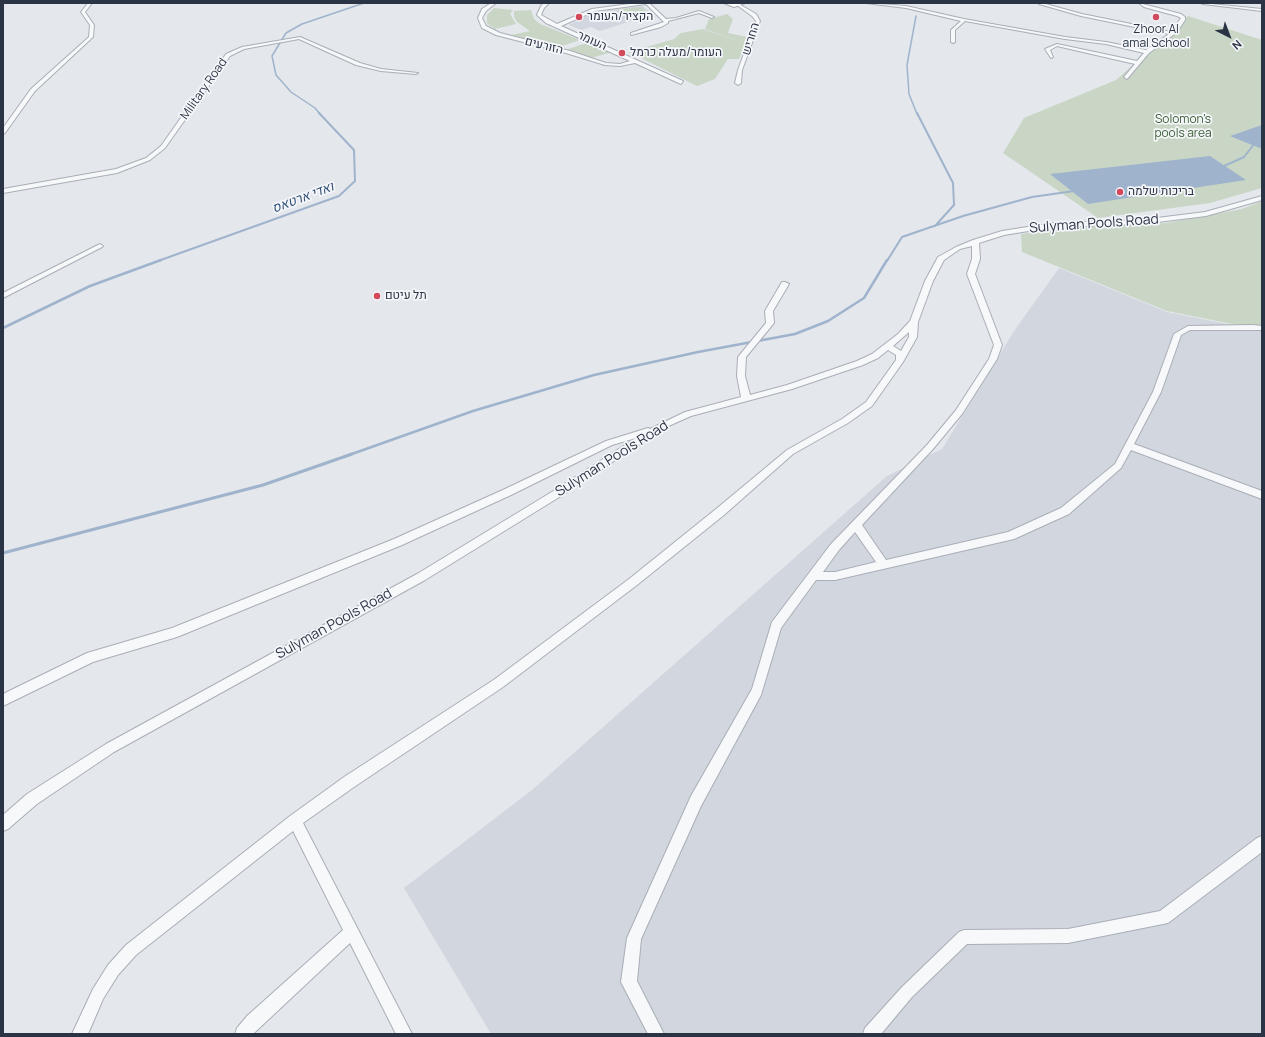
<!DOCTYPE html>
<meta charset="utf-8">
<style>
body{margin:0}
#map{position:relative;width:1265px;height:1037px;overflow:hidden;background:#e4e7ec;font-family:Manrope,sans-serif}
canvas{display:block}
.frame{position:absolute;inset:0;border:4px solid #2b3445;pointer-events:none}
.north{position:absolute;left:1209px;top:16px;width:40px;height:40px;-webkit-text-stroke:3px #f4f6f9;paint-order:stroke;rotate:138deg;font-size:11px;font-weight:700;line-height:16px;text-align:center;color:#2b3445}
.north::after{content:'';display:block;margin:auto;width:14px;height:18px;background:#2b3445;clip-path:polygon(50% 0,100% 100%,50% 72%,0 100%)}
</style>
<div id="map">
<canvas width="1265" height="1037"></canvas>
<div class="frame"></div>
<div class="north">N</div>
</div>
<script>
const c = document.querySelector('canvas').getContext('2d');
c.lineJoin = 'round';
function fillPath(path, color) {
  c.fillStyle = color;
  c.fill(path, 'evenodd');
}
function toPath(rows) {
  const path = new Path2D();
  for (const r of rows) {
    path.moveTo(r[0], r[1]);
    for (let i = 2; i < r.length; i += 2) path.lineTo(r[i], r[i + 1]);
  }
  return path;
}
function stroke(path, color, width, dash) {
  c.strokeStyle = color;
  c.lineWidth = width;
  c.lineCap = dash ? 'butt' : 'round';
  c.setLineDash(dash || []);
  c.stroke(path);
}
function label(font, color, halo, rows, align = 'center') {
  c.font = font + ' Manrope,Heebo,sans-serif';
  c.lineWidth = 3.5;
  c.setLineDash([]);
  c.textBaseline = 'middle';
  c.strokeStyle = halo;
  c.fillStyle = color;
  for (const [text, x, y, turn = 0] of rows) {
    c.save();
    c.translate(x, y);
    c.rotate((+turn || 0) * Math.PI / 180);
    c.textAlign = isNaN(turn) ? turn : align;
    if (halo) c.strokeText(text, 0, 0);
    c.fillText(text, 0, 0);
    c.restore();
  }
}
fillPath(toPath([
 [642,6,653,14,600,31,591,27,581,30,569,25,591,14,603,11],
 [1059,268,1167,312,1262,331,1262,1034,491,1034,404,888,532,790,887,476,942,449,1014,331]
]), '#d2d6de');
fillPath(toPath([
 [641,7,648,13,624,16,617,9],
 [494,8,513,10,510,14,516,24,495,29,489,25,487,23,487,15],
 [531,10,534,19,540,24,580,40,559,47,511,35,530,31,517,22,514,17,514,11],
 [727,14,733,19,728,33,747,37,746,44,705,29,709,19],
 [1188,16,1262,40,1262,188,1210,203,1098,218,1003,153,1024,118,1116,80],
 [703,29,746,44,739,59,728,59,715,79,697,86,629,52,674,39,681,33],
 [590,42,612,52,591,58,565,50],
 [1262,201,1262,330,1167,311,1022,252,1021,234,1071,228,1166,223,1242,209]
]), '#c9d6c5');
fillPath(toPath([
 [1262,125,1262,149,1230,136],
 [1210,156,1246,180,1088,204,1050,174]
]), '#9fb4cc');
stroke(toPath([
 [916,16,907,65,909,94,917,114],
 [320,114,315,108,291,92,276,75,272,56,286,33,302,24,364,3]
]), '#9fb4cc', 1.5);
stroke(toPath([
 [917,113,953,183,954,205,935,226],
 [1222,167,1244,157,1255,143],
 [158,261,339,196,355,181,354,150,319,113],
 [887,261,902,237,963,216,1032,197,1074,191]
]), '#9fb4cc', 2);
stroke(toPath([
 [3,328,90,286,161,260],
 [349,455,473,411,594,375,698,352,795,334,828,321,864,298,887,260]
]), '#9fb4cc', 2.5);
stroke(toPath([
 [3,553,263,485,352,454]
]), '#9fb4cc', 3);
const street = toPath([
 [88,3,92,3,85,12,94,25,93,37,35,91,5,133,3,134,3,128,31,89,89,37,90,25,81,12,88,3],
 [491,3,496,3,486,11,482,18,486,26,500,33,570,51,606,63,620,64,630,61,546,23,537,15,541,6,544,3,549,3,544,8,541,15,557,24,592,9,637,3,649,3,666,19,676,18,699,11,714,17,712,18,699,13,668,21,668,23,661,27,631,35,631,33,664,22,646,4,595,11,561,26,683,81,681,84,635,63,620,66,605,65,566,53,496,35,482,28,478,18,482,9,491,3],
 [737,3,756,14,760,21,742,70,741,83,738,85,735,83,738,70,756,21,752,16,737,5,737,3],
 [866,3,906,6,964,19,1065,37,1106,42,1146,50,1169,34,1081,16,1039,4,1042,3,1082,14,1171,32,1181,18,1177,16,1144,7,1139,3,1181,14,1185,17,1185,20,1177,32,1149,53,1127,79,1124,77,1135,64,1057,46,1050,50,1053,57,1051,58,1045,49,1057,44,1137,61,1144,53,1106,44,1065,39,965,21,955,30,955,42,953,43,951,42,951,30,961,21,906,8,866,3],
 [1201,3,1262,9,1262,11,1203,4,1201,3],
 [300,37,360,63,381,69,418,73,416,74,381,71,356,65,299,39,244,49,230,56,165,148,150,160,117,173,3,193,3,189,116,169,146,158,161,146,226,54,242,47,300,37],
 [1262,196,1262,200,1206,216,1141,224,1053,227,1004,235,979,243,980,259,975,274,1002,345,997,359,962,414,933,449,862,525,886,560,1008,532,1061,508,1115,464,1153,392,1174,334,1188,326,1253,325,1262,326,1262,330,1190,330,1181,335,1161,392,1134,444,1262,491,1262,499,1131,450,1121,468,1069,514,1014,539,835,580,816,580,781,628,761,695,701,806,641,939,637,981,664,1034,648,1034,621,982,627,938,691,796,752,689,772,622,831,544,927,445,956,410,989,359,994,345,967,274,972,259,972,246,960,249,944,260,933,281,918,322,917,337,903,362,872,406,848,423,793,454,724,515,637,585,503,687,354,787,303,823,412,1034,396,1034,350,943,253,1034,235,1034,237,1028,247,1016,343,930,293,831,136,955,118,975,103,999,88,1034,72,1034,93,989,108,965,126,945,290,816,344,777,495,679,629,579,716,509,787,450,842,419,866,402,896,360,896,355,888,350,878,358,863,365,792,389,691,416,664,428,561,496,425,580,114,752,37,804,8,829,3,831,3,815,27,794,106,744,417,574,555,490,636,438,612,445,511,495,402,545,177,637,93,662,3,706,3,694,87,653,172,628,394,539,505,489,606,441,648,428,650,429,685,412,741,397,737,376,738,357,766,323,765,311,782,282,785,282,789,284,773,311,774,323,746,357,745,376,750,395,787,385,857,361,872,354,898,334,910,321,925,281,938,257,956,247,973,240,1002,231,1053,223,1141,220,1205,212,1262,196],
 [909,332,909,337,901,351,893,346,909,332],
 [855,532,876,562,835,572,823,572,839,550,855,532],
 [100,244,103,246,102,247,3,298,3,293,100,244],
 [1262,836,1262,852,1168,923,1068,943,967,944,912,997,881,1034,863,1034,865,1028,902,987,959,932,964,930,1068,929,1160,911,1257,838,1262,836]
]);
const secondary = toPath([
 [724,3,745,3,734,7,724,3]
]);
stroke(street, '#a9aeb7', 2);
stroke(secondary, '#a9aeb7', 2);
fillPath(street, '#f7f8fa');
fillPath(secondary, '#fff');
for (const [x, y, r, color] of [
 [579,17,4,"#d1495b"],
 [1156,17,4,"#d1495b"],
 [622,53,4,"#d1495b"],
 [1120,192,4,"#d1495b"],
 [377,296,4,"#d1495b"]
]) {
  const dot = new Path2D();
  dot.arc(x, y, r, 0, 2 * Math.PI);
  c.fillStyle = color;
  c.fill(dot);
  stroke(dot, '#f4f6f9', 1.5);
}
label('12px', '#2b3445', '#f4f6f9', [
 ["הקציר/העומר",587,17],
 ["Zhoor Al",1156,30,"center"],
 ["amal School",1156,44,"center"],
 ["העומר/מעלה כרמל",630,53],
 ["בריכות שלמה",1128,192],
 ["תל עיטם",385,296]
], 'left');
label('12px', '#2b3445', '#f4f6f9', [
 ["החריש",751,39,-73],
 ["העומר",592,41,24],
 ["הזורעים",544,46,14],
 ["Military Road",204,89,-55]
]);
label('12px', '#3f6138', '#f4f6f9', [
 ["Solomon's",1183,120],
 ["pools area",1183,134]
]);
label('italic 13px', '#34527a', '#f4f6f9', [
 ["ואדי ארטאס",303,198,-21]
]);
label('14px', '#2b3445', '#f4f6f9', [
 ["Sulyman Pools Road",1094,224,-4],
 ["Sulyman Pools Road",612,459,-32],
 ["Sulyman Pools Road",334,624,-29]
]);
</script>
